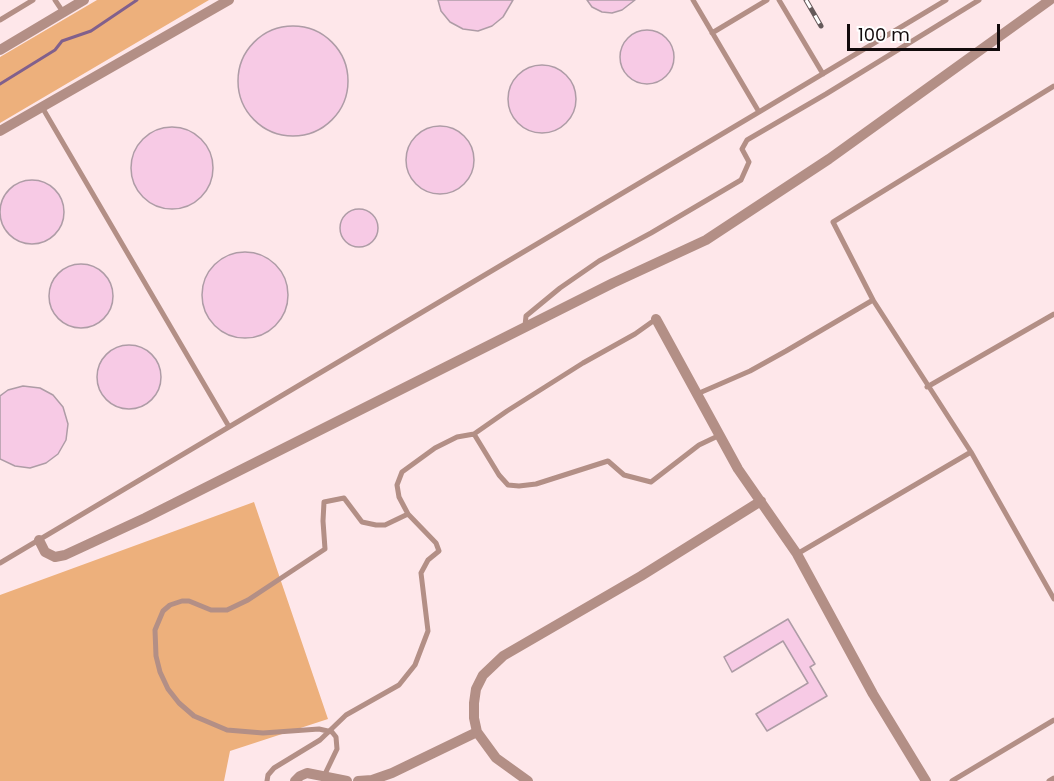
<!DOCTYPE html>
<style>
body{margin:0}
#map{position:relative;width:1054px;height:781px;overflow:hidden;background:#fee7ea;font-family:Poppins,sans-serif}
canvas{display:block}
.scale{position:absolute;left:847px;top:24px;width:153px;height:27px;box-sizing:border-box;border:3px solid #120b0c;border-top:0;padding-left:8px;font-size:18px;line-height:21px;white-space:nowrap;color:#120b0c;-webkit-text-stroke:4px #fff;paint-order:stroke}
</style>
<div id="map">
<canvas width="1054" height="781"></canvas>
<div class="scale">100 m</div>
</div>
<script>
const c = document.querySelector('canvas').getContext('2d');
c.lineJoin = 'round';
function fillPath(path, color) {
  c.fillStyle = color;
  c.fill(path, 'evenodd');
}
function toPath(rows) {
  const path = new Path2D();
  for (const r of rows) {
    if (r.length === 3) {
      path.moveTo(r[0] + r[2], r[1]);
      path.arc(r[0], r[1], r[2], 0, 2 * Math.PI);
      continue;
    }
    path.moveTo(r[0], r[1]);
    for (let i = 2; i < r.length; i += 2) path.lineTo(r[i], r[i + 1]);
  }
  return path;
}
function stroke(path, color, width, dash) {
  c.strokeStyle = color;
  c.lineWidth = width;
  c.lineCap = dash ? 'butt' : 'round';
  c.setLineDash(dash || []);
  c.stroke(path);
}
fillPath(toPath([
 [97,0,209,0,0,123,0,57],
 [254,502,328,719,230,751,224,781,0,781,0,595]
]), '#edb07c');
stroke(toPath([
 [0,84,55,50,62,41,91,31,137,0]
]), '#81608c', 3);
const building = toPath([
 [438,0,513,0,503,17,492,26,478,31,463,29,450,22,441,11,438,0],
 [587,0,635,0,622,10,612,13,602,12,592,7,587,0],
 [293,81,55],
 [647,57,27],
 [542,99,34],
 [440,160,34],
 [172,168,41],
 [32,212,32],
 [359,228,19],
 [245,295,43],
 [81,296,32],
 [129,377,32],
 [23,386,40,388,53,395,63,407,68,424,66,440,58,454,46,463,30,468,15,466,0,459,0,396,8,390,23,386],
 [788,619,815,664,810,667,827,696,767,731,756,714,808,683,783,641,732,672,724,657,788,619]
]);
fillPath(building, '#f7cae5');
stroke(building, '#ae9ca6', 1.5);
stroke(toPath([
 [55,0,63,12],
 [779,0,823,74],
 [0,20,33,0],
 [712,33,767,0],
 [42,107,228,425],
 [759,112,946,0],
 [873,300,833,222,1054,86],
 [525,326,526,316,560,288,599,261,651,233,741,180,749,162,742,149,747,140,826,94,979,0],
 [927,387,1054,314],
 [697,394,750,371,786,351,873,300,971,452],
 [474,434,499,475,508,485,519,486,536,484,608,461,624,475,651,482,699,445,720,435],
 [797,554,971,452,1054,599],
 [0,563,759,112,693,0],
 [324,776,337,749,336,737,332,732,319,729,263,733,227,730,194,716,179,703,168,689,160,672,156,656,155,630,163,611,170,605,182,601,189,601,211,610,227,610,248,600,325,549,323,521,324,502,344,498,362,522,376,525,385,525,408,514,399,497,397,485,402,472,435,448,457,437,474,434,507,411,583,363,635,334,656,319],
 [267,781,268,775,274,768,320,740,346,715,399,685,415,665,428,631,421,573,428,560,439,551,436,543,408,514],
 [952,781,1054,720],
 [1049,781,1054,778]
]), '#b38f86', 5);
stroke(toPath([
 [0,50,84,0],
 [0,131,229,0],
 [656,319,738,469,797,554,873,694,926,781],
 [39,540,45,552,55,557,65,555,145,518,613,283,706,240,829,159,1050,0],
 [295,781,300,776,307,773,347,781],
 [358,781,372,780,392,773,477,732],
 [528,781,496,758,477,732,474,718,474,703,476,689,483,675,503,656,641,576,761,501]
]), '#b38f86', 10);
const rail = toPath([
 [806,0,821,26]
]);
stroke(rail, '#65595a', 5);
stroke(rail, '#fff', 3, [9]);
</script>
